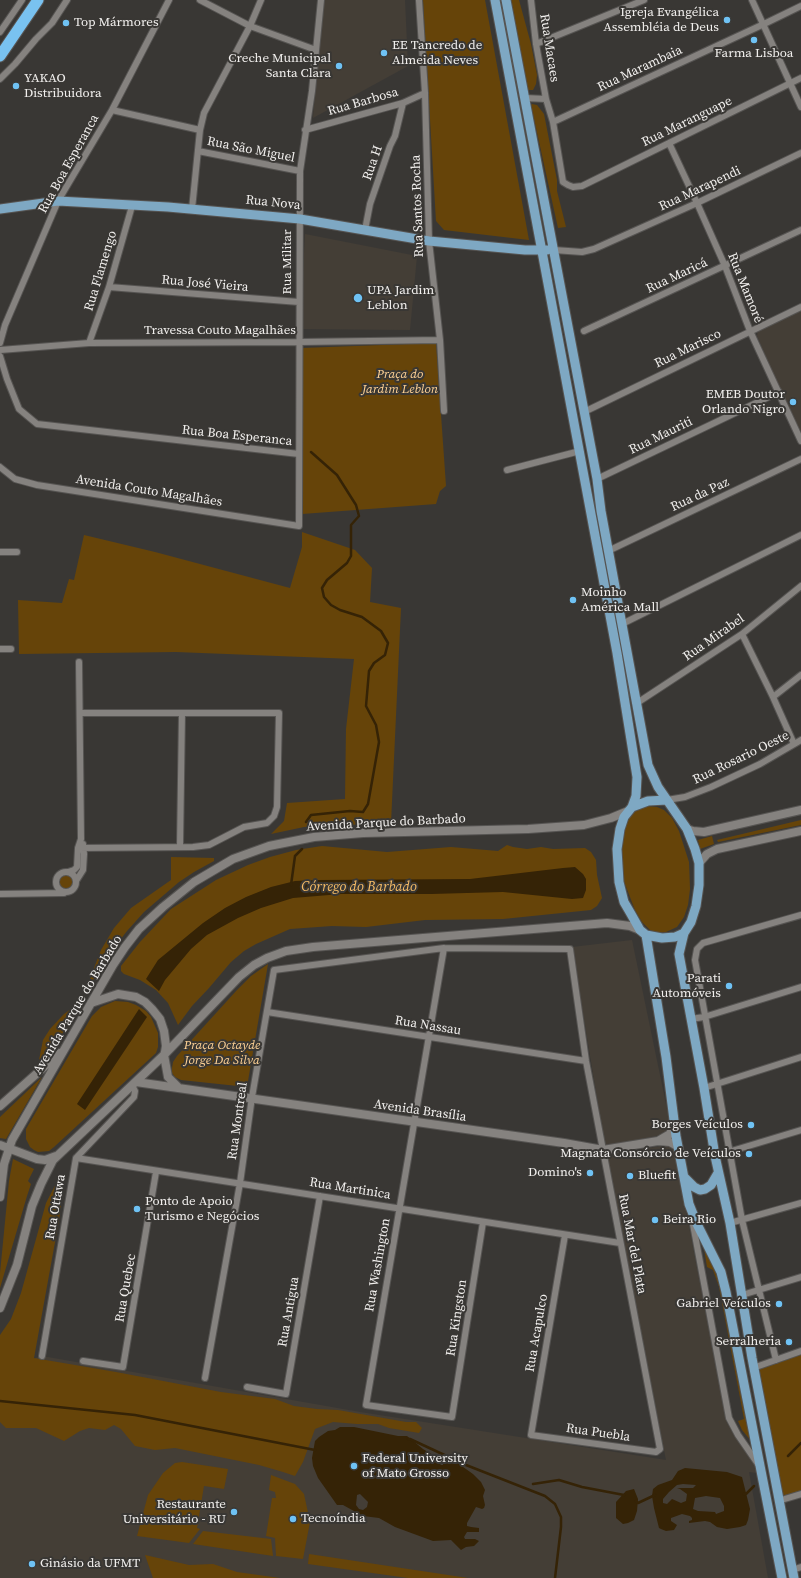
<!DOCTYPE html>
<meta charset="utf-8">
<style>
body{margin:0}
canvas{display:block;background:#393734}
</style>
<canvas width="801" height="1578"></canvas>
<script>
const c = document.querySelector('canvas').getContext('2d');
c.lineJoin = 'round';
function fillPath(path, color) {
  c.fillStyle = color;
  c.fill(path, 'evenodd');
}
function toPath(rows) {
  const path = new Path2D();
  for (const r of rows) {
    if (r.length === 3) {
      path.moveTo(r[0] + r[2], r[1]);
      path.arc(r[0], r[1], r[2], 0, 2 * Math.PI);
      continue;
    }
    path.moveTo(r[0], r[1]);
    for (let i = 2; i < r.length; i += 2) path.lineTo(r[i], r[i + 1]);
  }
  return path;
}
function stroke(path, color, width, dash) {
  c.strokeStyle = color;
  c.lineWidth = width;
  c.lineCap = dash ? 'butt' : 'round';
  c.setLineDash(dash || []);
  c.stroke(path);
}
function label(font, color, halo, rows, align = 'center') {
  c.font = font + ' "Source Serif 4",serif';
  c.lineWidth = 4;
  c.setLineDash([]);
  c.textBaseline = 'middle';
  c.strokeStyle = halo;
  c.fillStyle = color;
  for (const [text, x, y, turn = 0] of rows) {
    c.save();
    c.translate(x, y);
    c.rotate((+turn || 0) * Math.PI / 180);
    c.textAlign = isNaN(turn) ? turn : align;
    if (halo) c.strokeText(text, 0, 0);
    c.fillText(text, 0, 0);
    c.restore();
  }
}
fillPath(toPath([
 [322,0,405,0,408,66,313,118],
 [305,234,417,256,410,330,300,329],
 [801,311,801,438,757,336,758,331],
 [632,940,672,1133,605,1146,572,947],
 [673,1144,727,1423,755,1465,757,1473,749,1472,768,1578,0,1578,0,1370,42,1356,360,1412,666,1460,607,1155]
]), '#443e36');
fillPath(toPath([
 [423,0,485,0,529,240,444,230,436,221],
 [511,0,519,0,531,44,537,75,536,84,533,90,528,90],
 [532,104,537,105,544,114,557,180,557,191,566,227,558,228,531,105],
 [436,343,446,486,440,491,436,504,302,514,302,348],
 [302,532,355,550,372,568,370,602,401,608,391,823,304,827,271,834,284,821,287,803,345,799,346,729,354,659,176,652,19,654,18,600,62,603,69,579,74,580,84,535,155,552,290,588,302,547],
 [646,806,657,807,664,810,672,818,679,831,689,862,690,889,688,905,684,917,677,927,666,932,658,933,650,930,642,922,635,910,623,879,621,852,622,836,629,817,636,810],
 [801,820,801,825,718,842,717,840],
 [712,836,714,844,700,849,698,840],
 [507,845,513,847,527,849,541,847,553,849,585,848,591,852,596,860,597,875,602,898,597,906,591,910,503,919,425,920,366,927,332,926,290,929,256,944,244,951,231,962,209,988,192,1006,178,1025,168,1003,156,990,140,980,124,974,121,971,121,966,140,942,171,909,216,880,248,865,270,857,296,850,322,846,387,852,451,847,498,851],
 [171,857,214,858,214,861,194,872,179,882,144,912,127,931,110,953,87,990,92,973,101,950,114,928,131,908,171,880],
 [66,882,8],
 [268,964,247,1087,181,1080,175,1077,172,1073,172,1068,173,1062,177,1056,237,990,251,976],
 [83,1000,57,1043,39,1060,43,1040,50,1029,64,1014],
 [115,1001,128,1002,136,1005,146,1011,151,1017,158,1033,158,1047,156,1053,54,1147,49,1151,38,1152,34,1150,30,1147,26,1139,26,1129,92,1016,101,1007],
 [42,1077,6,1139,0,1138,0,1117],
 [13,1159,34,1169,28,1181,31,1184,27,1196,0,1288,0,1273,9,1181],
 [61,1174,64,1181,59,1220,34,1358,116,1372,221,1392,275,1399,294,1406,317,1409,338,1410,406,1422,416,1422,422,1428,419,1433,389,1428,378,1424,357,1424,333,1422,315,1429,303,1462,295,1476,283,1472,259,1465,175,1448,155,1450,135,1446,121,1429,114,1425,105,1430,89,1428,80,1431,64,1441,36,1428,6,1428,0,1422,0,1335,11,1319,21,1293,46,1203],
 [703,1242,721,1285,751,1441,742,1430,738,1421,744,1419,719,1287,713,1270,707,1267],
 [801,1354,801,1491,781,1497,758,1369],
 [182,1462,228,1469,224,1489,204,1486,197,1528,200,1529,189,1543,137,1536,148,1495,163,1473,175,1463],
 [271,1475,295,1484,304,1494,310,1522,303,1559,276,1556,275,1538,266,1536,272,1498,276,1498,275,1492,269,1490],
 [203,1531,271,1539,273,1556,193,1544],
 [309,1554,468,1578,408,1578,308,1564],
 [145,1555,189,1565,213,1564,237,1572,280,1578,153,1578]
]), '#664409');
fillPath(toPath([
 [575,867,583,874,586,879,586,890,583,898,572,899,503,892,431,894,341,894,293,898,261,908,238,918,207,935,191,949,165,980,159,991,146,979,158,960,203,923,225,908,246,897,271,887,295,881,319,880,470,879,563,868],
 [139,1009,147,1017,85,1110,77,1104],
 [340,1427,354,1427,398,1436,407,1436,423,1449,433,1455,441,1465,443,1465,443,1457,445,1457,456,1462,473,1474,481,1482,485,1490,483,1496,485,1505,484,1508,482,1509,476,1507,467,1523,467,1526,471,1527,479,1528,479,1532,467,1532,464,1537,465,1539,475,1539,479,1541,474,1546,466,1547,461,1550,451,1540,433,1541,395,1527,379,1518,363,1516,343,1505,337,1505,318,1478,313,1466,312,1458,315,1441,319,1437,328,1431,335,1430],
 [360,1494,368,1502,367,1507,363,1510,359,1509,356,1505,357,1495],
 [685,1468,727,1472,742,1477,750,1509,748,1520,746,1525,740,1527,727,1529,717,1527,710,1522,705,1521,689,1523,689,1521,692,1520,692,1518,690,1516,682,1514,671,1518,671,1521,677,1525,674,1530,666,1531,661,1529,659,1528,654,1508,652,1496,653,1489,658,1485,672,1480,678,1471],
 [683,1484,696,1485,693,1488,680,1488,677,1489,680,1489,687,1494,686,1501,681,1503,672,1499,667,1504,663,1503,663,1499,669,1492,677,1485],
 [706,1496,720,1498,724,1506,724,1511,716,1514,715,1512,698,1511,693,1509,695,1498],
 [634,1489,638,1499,637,1511,634,1520,628,1523,623,1524,616,1518,616,1502,626,1491]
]), '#352306');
stroke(toPath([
 [306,822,311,815,350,811,363,812,368,804,379,742,376,725,366,706,369,671,374,663,385,655,388,643,381,631,362,617,340,610,331,605,324,597,322,588,327,580,347,563,351,556,351,525,359,516,356,505,337,475,311,452],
 [291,885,295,856,302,849],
 [0,1401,135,1415,315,1450],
 [408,1439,410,1439,466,1465,545,1496,555,1504,561,1517,561,1527,555,1578],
 [788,1456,801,1443],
 [533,1484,559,1480,582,1487,624,1495],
 [744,1494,746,1494,754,1486],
 [636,1501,638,1503,655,1495]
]), '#352306', 2.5);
const street = toPath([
 [200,0,250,26,316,50],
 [419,0,425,93,429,241,440,340,444,411],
 [531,0,536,44,546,99],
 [752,0,801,107],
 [0,32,22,0],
 [536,44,644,0],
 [0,79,15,64,36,39,52,23,67,0],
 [525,98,546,99,553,122,563,182,568,185,573,187,582,186,801,78],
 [112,110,200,130],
 [553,122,764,24,801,6],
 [305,130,403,103,425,93],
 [669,143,697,203,725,266,750,331,801,441],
 [198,151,300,171],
 [192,209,200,130,204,113,250,26,261,0],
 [365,230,370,204,390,146,395,136,403,103],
 [554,250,582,252,594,249,697,203,801,153],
 [109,287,299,302],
 [584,331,801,230],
 [0,343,5,325,58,201,112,110,169,0],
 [89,343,109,287,132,206],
 [0,350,89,343,299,342,440,340],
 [0,356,7,379,19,409,37,424,299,454],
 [584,412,801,307],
 [0,467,15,479,37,485,299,526,300,171,312,91,321,0],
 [507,470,580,451],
 [597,479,779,392],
 [608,551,801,459],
 [0,552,17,552],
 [622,624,801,535],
 [742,634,773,697,794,744],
 [0,649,11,649],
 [773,697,801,675],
 [637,703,742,634,801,586],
 [667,800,685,797,711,787,760,764,801,740],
 [180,846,182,713],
 [78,848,193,847,209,845,244,827,267,823,274,816,277,807,279,713,80,713],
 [66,882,10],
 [68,872,74,870,77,867,78,848,81,839,79,662],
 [76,881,83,870,84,854,83,844],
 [0,894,64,893],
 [444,948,366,1405,452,1417,483,1222],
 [267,1012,586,1061],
 [691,1019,704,1017,801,987],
 [704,1088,801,1057],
 [715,1156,801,1130],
 [76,1158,620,1243],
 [692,1219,729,1418,738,1435,758,1464],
 [730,1223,801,1203],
 [742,1295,801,1277],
 [42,1356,76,1158,134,1097,135,1091,132,1085],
 [776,1360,742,1220,695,960,697,949,703,943,801,915],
 [83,1361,123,1367,156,1172],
 [753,1368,801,1351],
 [205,1378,240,1183,252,1097,274,970,444,948,570,949,586,1061,660,1449,656,1452,531,1435,565,1235],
 [247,1387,286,1394,320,1196],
 [778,1501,801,1494],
 [792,1570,801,1567]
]);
const secondary = toPath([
 [687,829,693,831,704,832,801,810],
 [699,863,707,854,717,849,801,831],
 [136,1082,564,1143,603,1150,658,1141,670,1142,677,1146,679,1149],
 [178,1087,168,1077,164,1055,239,977,254,965,267,958,286,951,313,947,607,923,630,926,640,930],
 [0,1106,60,1053],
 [658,1141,670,1134,674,1124],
 [0,1145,37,1159,45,1160,56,1156],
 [0,1197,4,1164,12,1140,113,965,125,947,139,929,163,907,194,882,233,859,269,846,314,837,363,833,528,829,584,825,611,818,628,811],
 [0,1308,17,1265,32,1206,41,1184,53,1160,164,1055,165,1052,166,1046,164,1031,160,1019,152,1009,145,1002,136,997,118,994,91,1003]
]);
const primary = toPath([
 [495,0,617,653,637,777,636,796,632,807,624,817,620,829,617,849,619,882,624,902,631,914,640,930,646,935,662,938,675,937,684,933],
 [506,0,597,479,601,511,648,765,658,787,687,829,695,849,699,863,699,885,696,906,691,922,684,933,679,954,704,1088,715,1156,730,1223,752,1358,794,1578],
 [0,209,58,201,168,207,300,219,429,241,525,250,547,250],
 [632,807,648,801,667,800],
 [646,935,666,1057,676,1136,689,1204,697,1224,721,1272,726,1292,782,1578],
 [685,1178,694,1187,700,1190,705,1189,711,1185,718,1173]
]);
const highway = toPath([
 [0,56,38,0]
]);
stroke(street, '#565452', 8);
stroke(secondary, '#565452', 10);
stroke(primary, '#565452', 11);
stroke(highway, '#565452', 13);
stroke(street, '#85827f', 6);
stroke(secondary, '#85827f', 8);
stroke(primary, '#7ea8c3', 9);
stroke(highway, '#79c2f0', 11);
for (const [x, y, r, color] of [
 [727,20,4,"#6fc2f4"],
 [66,23,4,"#6fc2f4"],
 [754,40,4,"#6fc2f4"],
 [384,53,4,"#6fc2f4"],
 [339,66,4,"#6fc2f4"],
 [16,86,4,"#6fc2f4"],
 [358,298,5,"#6fc2f4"],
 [793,402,4,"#6fc2f4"],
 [573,600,4,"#6fc2f4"],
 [729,986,4,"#6fc2f4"],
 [751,1125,4,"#6fc2f4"],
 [749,1154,4,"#6fc2f4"],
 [590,1173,4,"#6fc2f4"],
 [630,1176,4,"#6fc2f4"],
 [137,1209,4,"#6fc2f4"],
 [655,1220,4,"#6fc2f4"],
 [779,1304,4,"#6fc2f4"],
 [789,1342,4,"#6fc2f4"],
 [354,1466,4,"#6fc2f4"],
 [234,1512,4,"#6fc2f4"],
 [293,1519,4,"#6fc2f4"],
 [32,1564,4,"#6fc2f4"]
]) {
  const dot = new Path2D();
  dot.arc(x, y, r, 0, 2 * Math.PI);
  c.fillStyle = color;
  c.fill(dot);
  stroke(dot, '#393734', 1.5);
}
label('13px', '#f1efed', '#393734', [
 ["Igreja Evangélica",719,13,"right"],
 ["Assembléia de Deus",719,28,"right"],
 ["Top Mármores",74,23],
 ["EE Tancredo de",392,46],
 ["Almeida Neves",392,61],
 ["Farma Lisboa",754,54,"center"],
 ["Creche Municipal",331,59,"right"],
 ["Santa Clara",331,74,"right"],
 ["YAKAO",24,79],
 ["Distribuidora",24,94],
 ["UPA Jardim",367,291],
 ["Leblon",367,306],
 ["EMEB Doutor",785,395,"right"],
 ["Orlando Nigro",785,410,"right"],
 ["Moinho",581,593],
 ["América Mall",581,608],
 ["Parati",721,979,"right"],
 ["Automóveis",721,994,"right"],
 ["Borges Veículos",743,1125,"right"],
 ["Magnata Consórcio de Veículos",741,1154,"right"],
 ["Domino's",582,1173,"right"],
 ["Bluefit",638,1176],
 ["Ponto de Apoio",145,1202],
 ["Turismo e Negócios",145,1217],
 ["Beira Rio",663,1220],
 ["Gabriel Veículos",771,1304,"right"],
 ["Serralheria",781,1342,"right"],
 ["Federal University",362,1459],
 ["of Mato Grosso",362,1474],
 ["Restaurante",226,1505,"right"],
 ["Universitário - RU",226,1520,"right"],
 ["Tecnoíndia",301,1519],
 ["Ginásio da UFMT",40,1564]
], 'left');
label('13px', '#f1efed', '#393734', [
 ["Rua Macaes",549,48,81],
 ["Rua Marambaia",640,69,-25],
 ["Rua Barbosa",363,102,-16],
 ["Rua Maranguape",687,122,-26],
 ["Rua São Miguel",251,150,11],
 ["Rua H",373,163,-71],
 ["Rua Boa Esperanca",69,164,-61],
 ["Rua Marapendi",700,189,-25],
 ["Rua Nova",273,203,6],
 ["Rua Santos Rocha",418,206,-92],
 ["Rua Militar",288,262,-90],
 ["Rua Flamengo",101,271,-73],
 ["Rua Maricá",677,276,-25],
 ["Rua José Vieira",205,284,5],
 ["Rua Mamoré",745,288,68],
 ["Travessa Couto Magalhães",220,331],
 ["Rua Marisco",688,349,-26],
 ["Rua Boa Esperanca",237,436,6],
 ["Rua Mauriti",661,436,-26],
 ["Avenida Couto Magalhães",149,491,9],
 ["Rua da Paz",700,495,-25],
 ["Rua Mirabel",714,638,-35],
 ["Rua Rosario Oeste",741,758,-26],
 ["Avenida Parque do Barbado",386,823,-3],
 ["Avenida Parque do Barbado",78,1005,-59],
 ["Rua Nassau",428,1026,9],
 ["Avenida Brasília",420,1111,8],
 ["Rua Montreal",238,1121,-82],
 ["Rua Martinica",350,1189,9],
 ["Rua Ottawa",56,1207,-80],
 ["Rua Mar del Plata",632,1244,79],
 ["Rua Washington",378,1265,-80],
 ["Rua Quebec",126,1288,-80],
 ["Rua Antigua",289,1312,-80],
 ["Rua Kingston",457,1318,-81],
 ["Rua Acapulco",537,1333,-80],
 ["Rua Puebla",598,1433,8]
]);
label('italic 13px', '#ffd295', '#393734', [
 ["Praça do",400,375],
 ["Jardim Leblon",400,390],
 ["Praça Octayde",222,1046],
 ["Jorge Da Silva",222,1061]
]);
label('italic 14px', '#f6bc66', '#393734', [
 ["Córrego do Barbado",359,887]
]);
</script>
